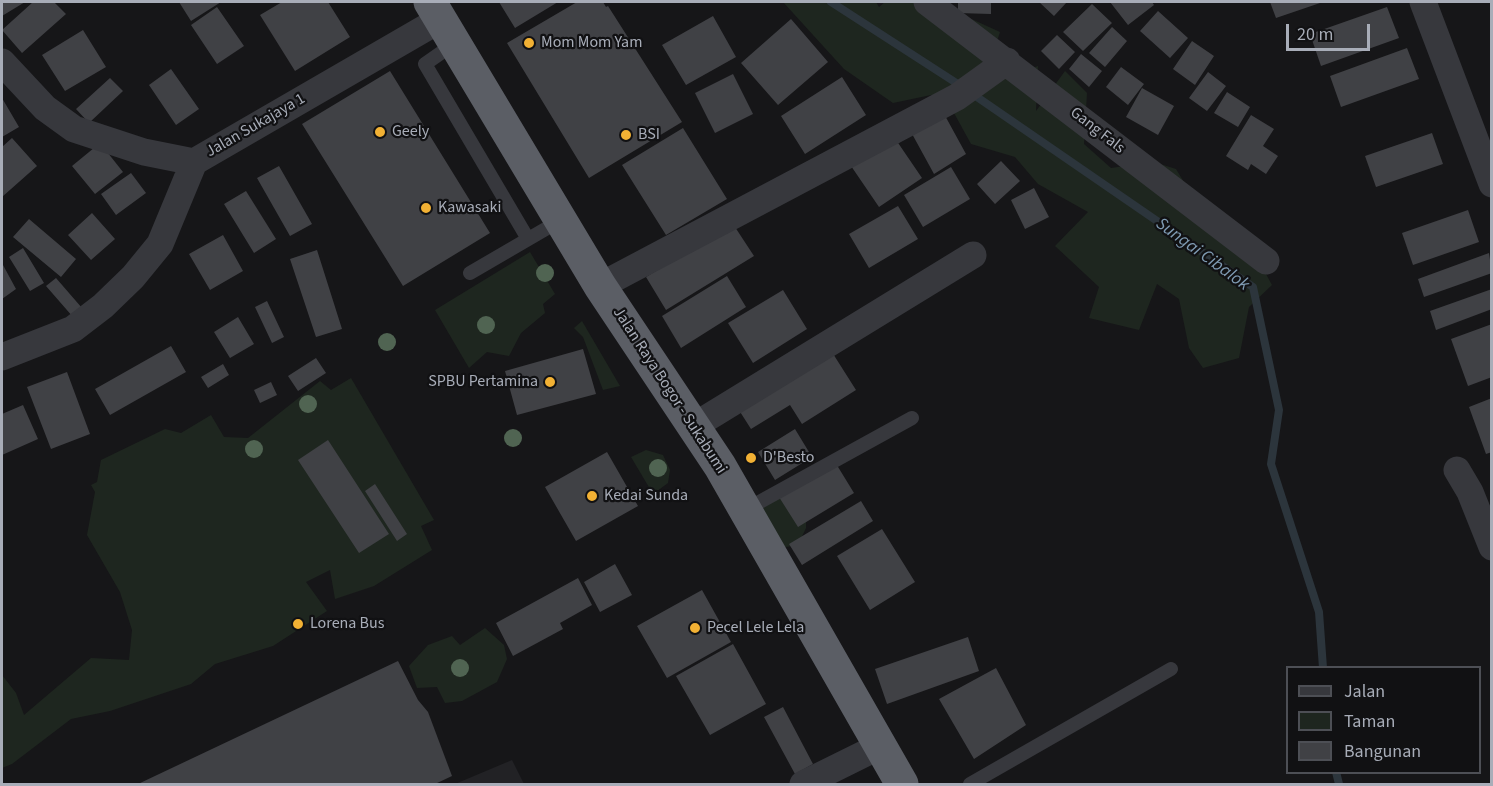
<!DOCTYPE html>
<style>
body{margin:0}
#map{position:relative;width:1493px;height:786px;overflow:hidden;background:#161618;font-family:"Source Sans 3",sans-serif}
canvas{display:block}
.frame{position:absolute;inset:0;border:3px solid #a8adb8;pointer-events:none}
.legend{position:absolute;left:1286px;top:666px;width:195px;height:108px;box-sizing:border-box;background:#111113;border:2px solid #4d4f55;margin:0;padding:8px 10px;list-style:none;font-size:18px;color:#a8adb8}
.legend li{display:flex;align-items:center;gap:12px;height:30px}
.legend b{width:30px;border:2px solid #4d4f55}
.scale{position:absolute;left:1286px;top:24px;width:84px;height:27px;box-sizing:border-box;border:3px solid #a8adb8;border-top:0;padding-left:8px;font-size:18px;line-height:21px;white-space:nowrap;color:#a8adb8;-webkit-text-stroke:4px #111113;paint-order:stroke}
</style>
<div id="map">
<canvas width="1493" height="786"></canvas>
<div class="frame"></div>
<ul class="legend">
<li><b style="height:8px;background:#37383d"></b>Jalan</li>
<li><b style="height:16px;background:#1e261f"></b>Taman</li>
<li><b style="height:16px;background:#404145"></b>Bangunan</li>
</ul>
<div class="scale">20 m</div>
</div>
<script>
const c = document.querySelector('canvas').getContext('2d');
c.lineJoin = 'round';
function fillPath(path, color) {
  c.fillStyle = color;
  c.fill(path, 'evenodd');
}
function toPath(rows) {
  const path = new Path2D();
  for (const r of rows) {
    path.moveTo(r[0], r[1]);
    for (let i = 2; i < r.length; i += 2) path.lineTo(r[i], r[i + 1]);
  }
  return path;
}
function stroke(path, color, width, dash) {
  c.strokeStyle = color;
  c.lineWidth = width;
  c.lineCap = dash ? 'butt' : 'round';
  c.setLineDash(dash || []);
  c.stroke(path);
}
function label(font, color, halo, rows, align = 'center') {
  c.font = font + ' "Source Sans 3",sans-serif';
  c.lineWidth = 4.5;
  c.setLineDash([]);
  c.textBaseline = 'middle';
  c.strokeStyle = halo;
  c.fillStyle = color;
  for (const [text, x, y, turn = 0] of rows) {
    c.save();
    c.translate(x, y);
    c.rotate((+turn || 0) * Math.PI / 180);
    c.textAlign = isNaN(turn) ? turn : align;
    if (halo) c.strokeText(text, 0, 0);
    c.fillText(text, 0, 0);
    c.restore();
  }
}
fillPath(toPath([
 [512,760,524,784,455,784]
]), '#222225');
fillPath(toPath([
 [783,2,876,2,879,7,885,2,934,2,1000,32,982,86,1038,66,1036,111,1065,71,1087,93,1084,144,1111,168,1154,162,1176,169,1204,215,1247,239,1272,285,1249,307,1239,358,1203,368,1189,348,1179,299,1157,284,1139,330,1089,318,1099,287,1055,246,1088,212,1038,184,1015,157,971,144,954,113,931,95,893,103,844,69],
 [530,252,555,294,543,304,545,313,521,333,509,356,487,352,469,368,435,310],
 [582,321,620,386,603,390,583,337,574,328],
 [351,378,434,520,421,526,432,550,374,586,335,599,330,570,306,582,327,611,273,646,215,664,191,684,110,711,71,719,12,764,2,768,2,675,16,693,24,715,91,658,129,660,132,630,120,592,87,535,95,492,91,485,97,482,101,460,165,429,181,433,211,415,224,437,248,438,320,381,331,390],
 [646,450,663,455,670,470,668,483,653,494,631,457],
 [771,491,806,512,806,528,798,545,780,548,754,504],
 [485,628,504,645,507,659,497,682,462,701,445,703,437,687,417,688,409,666,428,645,452,636,460,645]
]), '#1e261f');
stroke(toPath([
 [831,2,961,86,1253,287,1279,410,1271,464,1319,612,1323,668],
 [1336,772,1339,784]
]), '#2c353c', 8);
fillPath(toPath([
 [2,2,25,2,2,16],
 [33,2,54,2,66,14,22,53,2,30],
 [179,2,221,2,191,21],
 [282,2,328,2,350,37,295,71,260,15],
 [499,2,558,2,515,28],
 [577,2,603,2,606,7,608,6,682,122,589,178,507,43],
 [958,2,991,2,991,14,958,13],
 [1039,2,1067,2,1054,16],
 [1110,2,1152,2,1154,5,1128,25],
 [1270,2,1323,2,1276,18],
 [1092,4,1112,23,1083,51,1063,32],
 [217,7,244,46,217,64,191,25],
 [1387,7,1399,38,1321,66,1310,34],
 [1158,11,1188,38,1170,58,1140,31],
 [713,16,736,57,686,85,662,45],
 [791,19,828,62,778,105,741,63],
 [1112,27,1127,41,1105,67,1089,53],
 [83,30,106,67,65,91,42,55],
 [1057,35,1075,52,1059,69,1041,51],
 [1192,41,1214,56,1195,85,1173,69],
 [1407,48,1419,79,1341,107,1330,76],
 [1081,54,1102,71,1089,87,1069,69],
 [1121,67,1144,84,1128,105,1106,87],
 [171,69,199,109,176,125,149,85],
 [390,71,490,233,403,286,302,124],
 [1208,72,1226,86,1207,111,1189,98],
 [733,74,753,114,715,133,695,93],
 [842,77,866,115,805,154,781,116],
 [110,78,123,91,89,123,76,109],
 [1142,88,1174,106,1158,135,1126,117],
 [1227,92,1250,107,1238,127,1214,113],
 [2,98,19,127,2,137],
 [943,112,966,154,934,174,911,132],
 [1251,115,1274,129,1263,146,1278,156,1266,174,1251,164,1248,170,1226,156],
 [683,128,727,199,666,235,622,165],
 [1432,133,1443,164,1376,187,1365,156],
 [892,134,922,178,879,207,849,163],
 [12,138,37,166,2,197,2,147],
 [100,143,123,172,95,194,72,166],
 [1001,161,1020,181,995,204,977,184],
 [279,166,312,224,290,236,257,178],
 [951,167,970,199,923,227,904,195],
 [131,173,146,193,116,215,101,194],
 [1034,188,1049,217,1025,229,1011,200],
 [246,191,276,239,254,253,224,204],
 [898,206,918,239,869,268,849,234],
 [1468,210,1479,242,1413,265,1402,233],
 [92,213,115,239,91,260,68,235],
 [29,219,76,259,61,277,13,237],
 [733,224,754,256,666,310,646,277],
 [223,235,243,271,210,290,189,254],
 [23,248,44,283,30,291,9,257],
 [317,250,342,329,316,337,290,259],
 [1489,253,1492,273,1424,297,1418,279],
 [3,265,16,289,2,299,2,266],
 [727,276,746,307,681,348,662,316],
 [56,278,82,308,73,317,46,286],
 [1492,289,1492,309,1436,330,1430,311],
 [783,290,807,329,753,363,728,323],
 [267,301,284,337,272,343,255,307],
 [238,317,254,344,230,358,214,332],
 [1492,324,1492,377,1468,386,1451,339],
 [171,346,186,372,110,415,95,389],
 [583,349,596,394,517,415,505,371],
 [830,349,856,390,802,424,790,405,751,429,737,407],
 [316,358,326,373,298,391,288,376],
 [223,364,229,375,208,388,201,377],
 [67,372,90,434,51,449,27,387],
 [271,382,277,395,260,403,254,390],
 [1492,398,1492,452,1486,454,1469,407],
 [23,405,38,439,2,455,2,414],
 [795,429,812,457,775,480,758,452],
 [328,440,389,534,359,553,298,460],
 [607,452,638,506,576,541,545,487],
 [835,462,854,493,798,527,779,497],
 [375,484,407,534,397,541,365,491],
 [861,501,873,521,802,565,789,544],
 [882,529,915,582,870,610,837,556],
 [615,564,632,595,600,612,584,582],
 [578,578,592,605,560,623,563,629,513,656,496,623],
 [702,590,731,642,667,678,637,626],
 [968,637,979,671,887,704,875,669],
 [733,644,766,704,710,735,676,676],
 [398,661,418,700,428,712,452,776,435,784,138,784],
 [996,668,1026,725,974,759,939,699],
 [783,707,813,764,795,774,764,717]
]), '#404145');
stroke(toPath([
 [455,43,425,64,528,239],
 [470,273,561,220],
 [745,510,912,418],
 [970,784,1171,669]
]), '#37383d', 14);
stroke(toPath([
 [927,2,1266,261],
 [1423,2,1492,184],
 [2,62,45,108,74,129,144,152,194,162],
 [600,286,957,97,1007,61],
 [2,357,73,329,103,306,133,277,160,244,194,162,441,19],
 [694,426,973,255],
 [1457,470,1470,492,1492,547],
 [803,784,882,745]
]), '#37383d', 27);
stroke(toPath([
 [430,2,600,286,720,466,902,784]
]), '#5b5e65', 33);
c.fillStyle = '#506452';
for (const [x, y] of [
 [545,273],
 [486,325],
 [387,342],
 [308,404],
 [513,438],
 [254,449],
 [658,468],
 [460,668]
]) {
  c.beginPath();
  c.arc(x, y, 9, 0, 2 * Math.PI);
  c.fill();
}
for (const [x, y, r, color] of [
 [529,43,6,"#f2b134"],
 [380,132,6,"#f2b134"],
 [626,135,6,"#f2b134"],
 [426,208,6,"#f2b134"],
 [550,382,6,"#f2b134"],
 [751,458,6,"#f2b134"],
 [592,496,6,"#f2b134"],
 [298,624,6,"#f2b134"],
 [695,628,6,"#f2b134"]
]) {
  const dot = new Path2D();
  dot.arc(x, y, r, 0, 2 * Math.PI);
  c.fillStyle = color;
  c.fill(dot);
  stroke(dot, '#111113', 2);
}
label('16px', '#a8adb8', '#111113', [
 ["Mom Mom Yam",541,43],
 ["Geely",392,132],
 ["BSI",638,135],
 ["Kawasaki",438,208],
 ["SPBU Pertamina",538,382,"right"],
 ["D'Besto",763,458],
 ["Kedai Sunda",604,496],
 ["Lorena Bus",310,624],
 ["Pecel Lele Lela",707,628]
], 'left');
label('16px', '#a8adb8', '#111113', [
 ["Jalan Sukajaya 1",256,126,-30],
 ["Gang Fals",1097,131,38],
 ["Jalan Raya Bogor - Sukabumi",669,391,57]
]);
label('italic 18px', '#7f9bb3', '#111113', [
 ["Sungai Cibalok",1202,255,36]
]);
</script>
